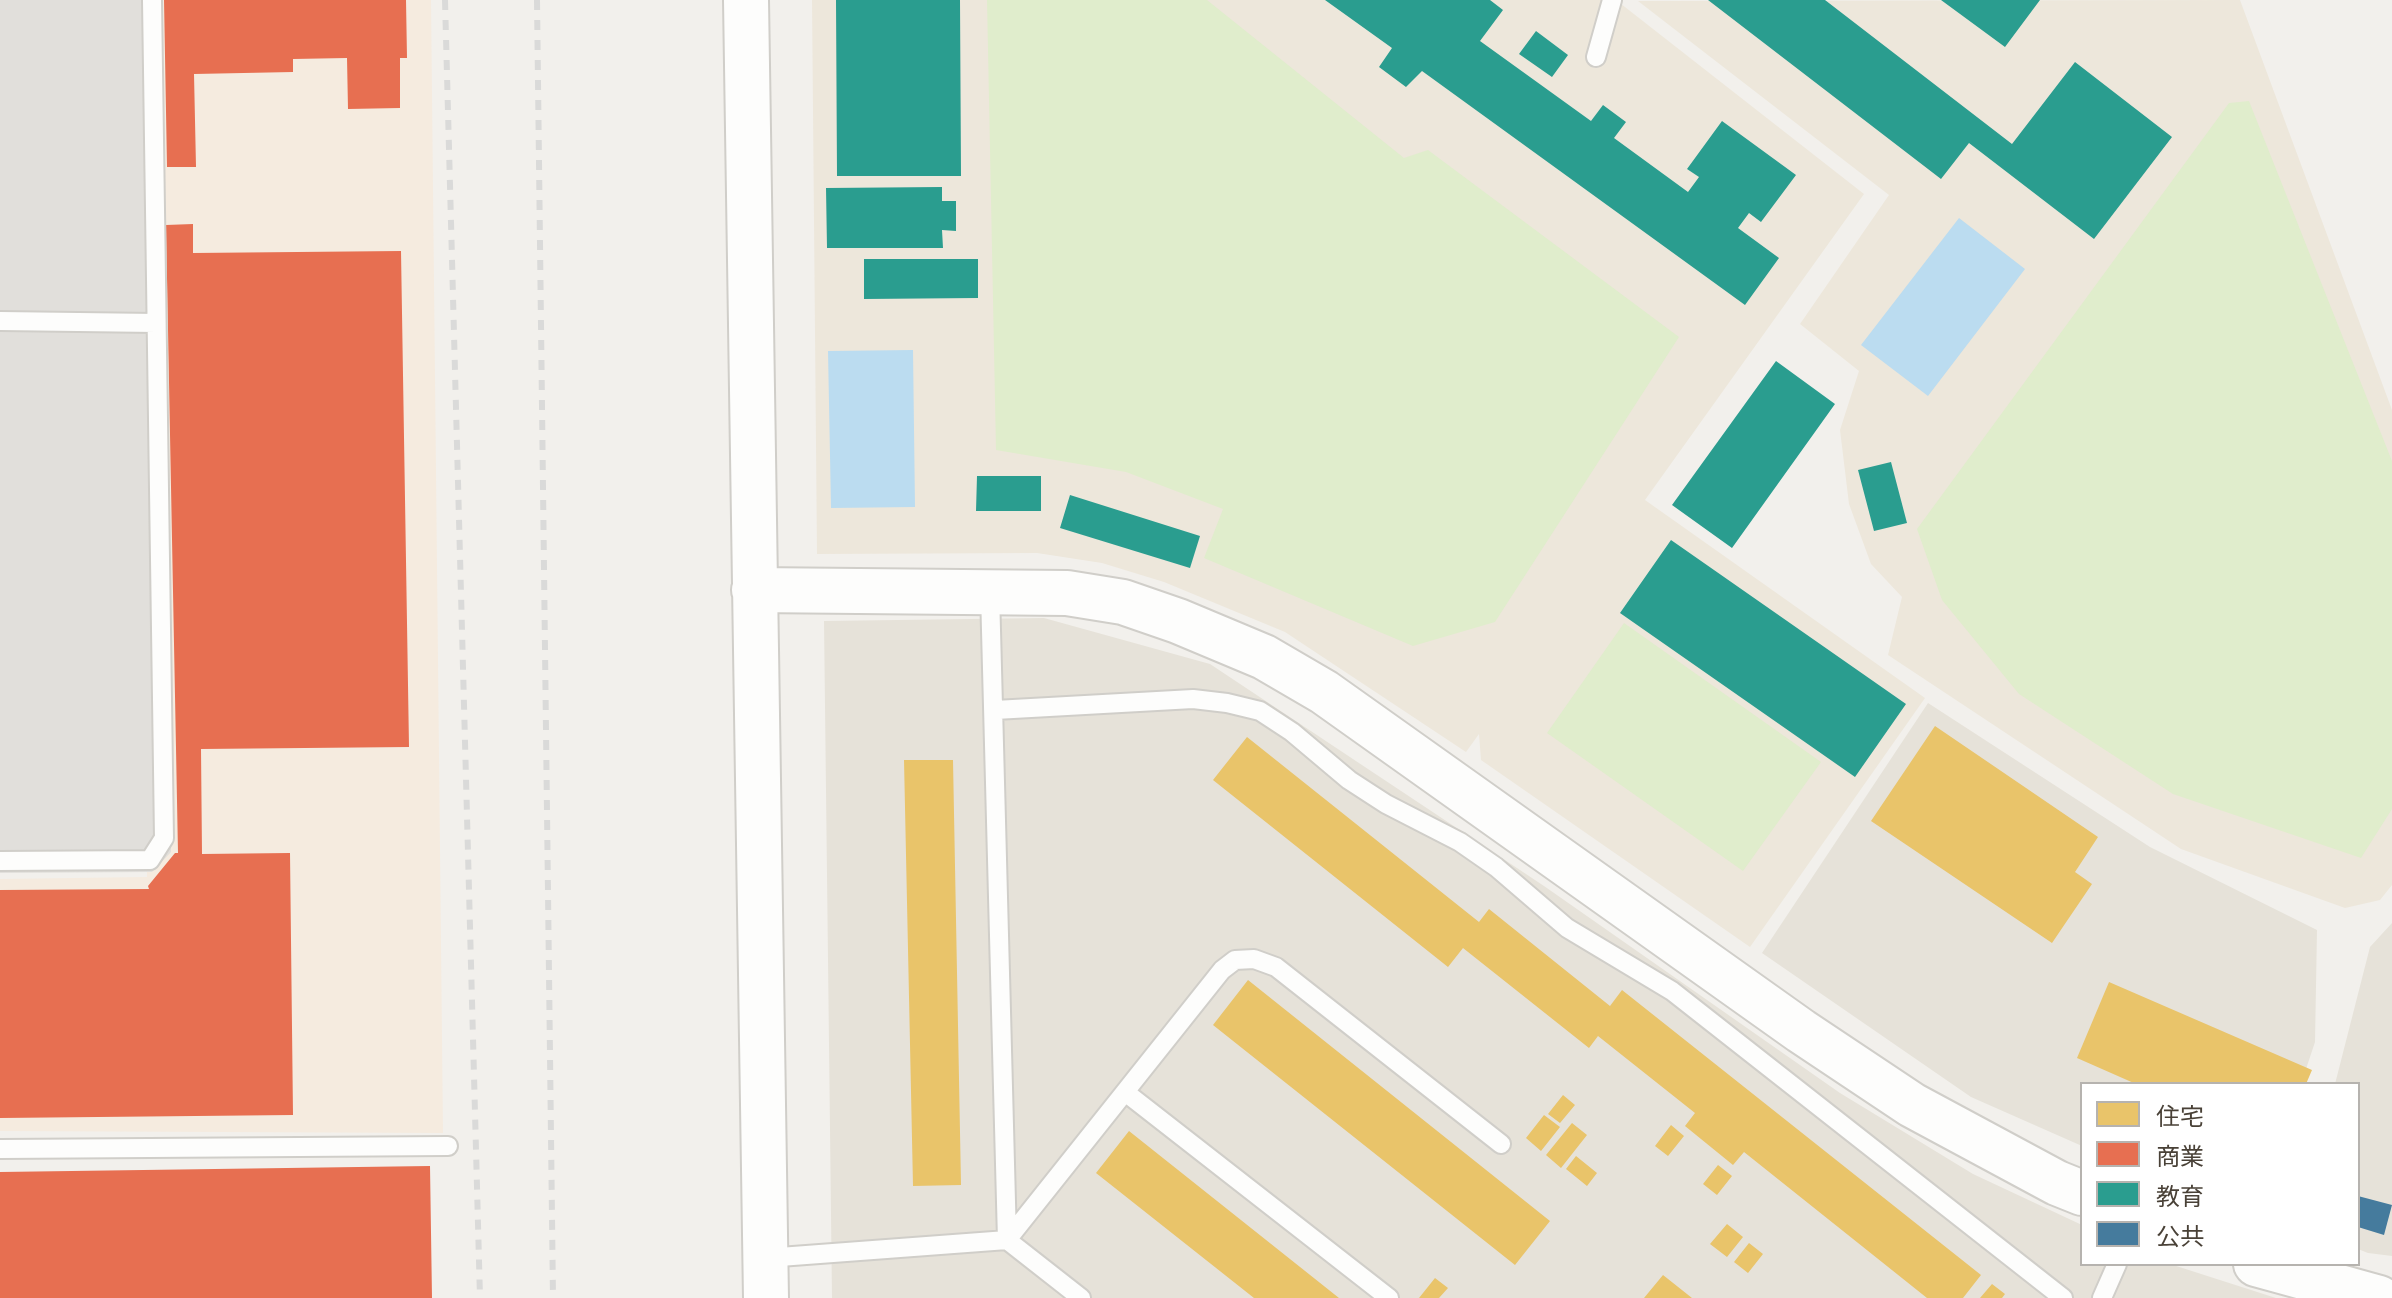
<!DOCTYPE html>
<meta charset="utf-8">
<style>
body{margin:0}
#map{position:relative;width:2392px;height:1298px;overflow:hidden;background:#f2f0ec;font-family:"Varela Round","Noto Sans JP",sans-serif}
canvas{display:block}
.legend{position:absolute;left:2080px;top:1082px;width:280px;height:184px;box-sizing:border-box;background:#fff;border:2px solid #b6b3af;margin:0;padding:10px 14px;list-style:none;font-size:24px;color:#494137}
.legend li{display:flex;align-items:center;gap:16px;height:40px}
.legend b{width:40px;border:2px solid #b6b3af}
</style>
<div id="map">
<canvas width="2392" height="1298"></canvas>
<ul class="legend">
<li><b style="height:22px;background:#e9c46a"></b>住宅</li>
<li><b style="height:22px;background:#e76f51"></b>商業</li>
<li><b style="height:22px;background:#2a9d8f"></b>教育</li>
<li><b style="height:22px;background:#457b9d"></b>公共</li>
</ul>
</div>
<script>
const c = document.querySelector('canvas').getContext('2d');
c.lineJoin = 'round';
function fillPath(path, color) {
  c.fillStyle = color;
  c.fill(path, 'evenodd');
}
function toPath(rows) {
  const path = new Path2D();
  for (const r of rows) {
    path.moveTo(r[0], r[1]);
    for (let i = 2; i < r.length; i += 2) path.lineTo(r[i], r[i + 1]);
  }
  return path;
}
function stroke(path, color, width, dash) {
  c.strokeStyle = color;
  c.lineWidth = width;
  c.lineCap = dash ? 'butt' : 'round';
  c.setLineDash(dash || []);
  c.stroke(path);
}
fillPath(toPath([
 [1044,618,1210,664,1544,886,1840,1093,1973,1174,2082,1225,2082,1264,2170,1264,2276,1298,832,1298,824,621],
 [1928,703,2150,847,2317,930,2315,1042,2301,1084,2082,1084,2082,1146,1971,1097,1762,953],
 [2392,923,2392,1256,2368,1253,2358,1249,2358,1084,2335,1084,2370,947]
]), '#e6e2d9');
fillPath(toPath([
 [147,0,431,0,443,1133,0,1131,0,879,147,877]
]), '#f5ebdf');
fillPath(toPath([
 [812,0,1616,0,1864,194,1645,500,1925,698,1750,947,1481,760,1479,734,1466,752,1285,632,1164,582,1102,563,1037,553,817,554],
 [2240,0,2392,410,2392,885,2380,900,2345,908,2181,849,1888,655,1902,597,1871,564,1849,504,1840,430,1859,371,1800,324,1889,195,1638,1]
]), '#ede7db');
fillPath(toPath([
 [987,0,1207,0,1404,158,1428,150,1679,337,1495,622,1413,646,1204,558,1223,509,1126,472,996,450],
 [2249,101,2392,461,2392,809,2361,858,2173,794,2019,694,1942,600,1917,529,2229,103],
 [1624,623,1821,762,1743,871,1547,733]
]), '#e0edcc');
fillPath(toPath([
 [0,0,159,0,171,852,152,872,0,873]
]), '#e1dfdb');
fillPath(toPath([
 [1959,218,2025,269,1928,396,1861,345],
 [913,350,915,507,831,508,828,351]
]), '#bbdcf0');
fillPath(toPath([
 [1935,726,2098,837,2075,872,2092,884,2052,943,1871,821],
 [1247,737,1479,922,1489,909,1610,1006,1622,990,1981,1275,1963,1298,1927,1298,1744,1152,1733,1165,1685,1126,1695,1113,1598,1036,1589,1048,1463,948,1448,967,1213,780],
 [904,760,953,760,961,1185,913,1186],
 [1248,980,1550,1221,1515,1265,1213,1025],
 [2109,982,2312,1070,2306,1084,2136,1084,2077,1058],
 [1563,1095,1575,1105,1560,1123,1548,1114],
 [1544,1115,1560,1127,1541,1151,1526,1138],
 [1572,1123,1587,1135,1561,1168,1546,1155],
 [1671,1125,1684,1136,1668,1156,1655,1146],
 [1129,1131,1339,1298,1254,1298,1096,1173],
 [1576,1156,1597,1173,1587,1186,1566,1169],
 [1718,1165,1732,1176,1717,1195,1703,1184],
 [1727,1224,1743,1237,1727,1257,1710,1244],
 [1749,1243,1763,1254,1748,1273,1734,1262],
 [1663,1275,1692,1298,1644,1298],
 [1435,1278,1448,1288,1439,1298,1419,1298],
 [1992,1284,2005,1294,2002,1298,1980,1298]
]), '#e9c46a');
fillPath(toPath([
 [164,0,406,0,407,58,400,58,400,108,348,109,347,58,293,59,293,72,194,74,196,167,167,167],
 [193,224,193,253,401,251,409,747,201,749,202,854,290,853,293,1115,0,1118,0,890,149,889,148,886,175,853,178,853,166,225],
 [430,1166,432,1298,0,1298,0,1172]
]), '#e76f51');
fillPath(toPath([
 [836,0,960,0,961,176,837,176],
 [1325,0,1490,0,1503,10,1480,41,1591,121,1603,105,1626,122,1614,138,1688,192,1699,177,1687,169,1722,121,1796,175,1761,222,1749,213,1738,228,1779,258,1745,305,1422,71,1406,87,1379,67,1392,48],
 [1708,0,1825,0,2012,144,2075,62,2172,137,2094,239,1969,143,1941,179],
 [1941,0,2040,0,2005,47],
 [1536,31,1568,55,1552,77,1519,54],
 [942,187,942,201,956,201,956,231,942,230,943,248,827,248,826,188],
 [864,259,978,259,978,298,864,299],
 [1776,361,1835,404,1732,548,1672,505],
 [1891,462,1907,523,1874,531,1858,470],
 [977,476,1041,476,1041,511,976,511],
 [1070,495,1200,536,1190,568,1060,528],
 [1671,540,1906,704,1855,777,1620,613]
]), '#2a9d8f');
fillPath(toPath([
 [2358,1196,2392,1205,2384,1235,2358,1227]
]), '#457b9d');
const service = toPath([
 [1596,57,1612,0],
 [0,321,156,323],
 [990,592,1007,1240,1081,1298],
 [995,710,1193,699,1227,703,1260,711,1292,732,1349,780,1386,804,1460,842,1496,867,1567,928,1672,991,2063,1298],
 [0,861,150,860,164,838,152,0],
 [1125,1092,1389,1298],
 [0,1149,448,1146],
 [766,1258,1007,1240,1222,970,1235,960,1254,959,1276,967,1501,1144],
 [2102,1298,2117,1264]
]);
const tertiary = toPath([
 [746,0,766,1298],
 [754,590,1067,593,1123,602,1178,621,1264,657,1324,692,1801,1031,1912,1105,2057,1183,2082,1193],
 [2256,1264,2379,1298]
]);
stroke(service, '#d0cec9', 22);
stroke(tertiary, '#d0cec9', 48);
stroke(service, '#fdfdfc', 18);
stroke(tertiary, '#fdfdfc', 44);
stroke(toPath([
 [445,0,480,1298],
 [537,0,553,1298]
]), '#dadad9', 6, [10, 10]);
</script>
